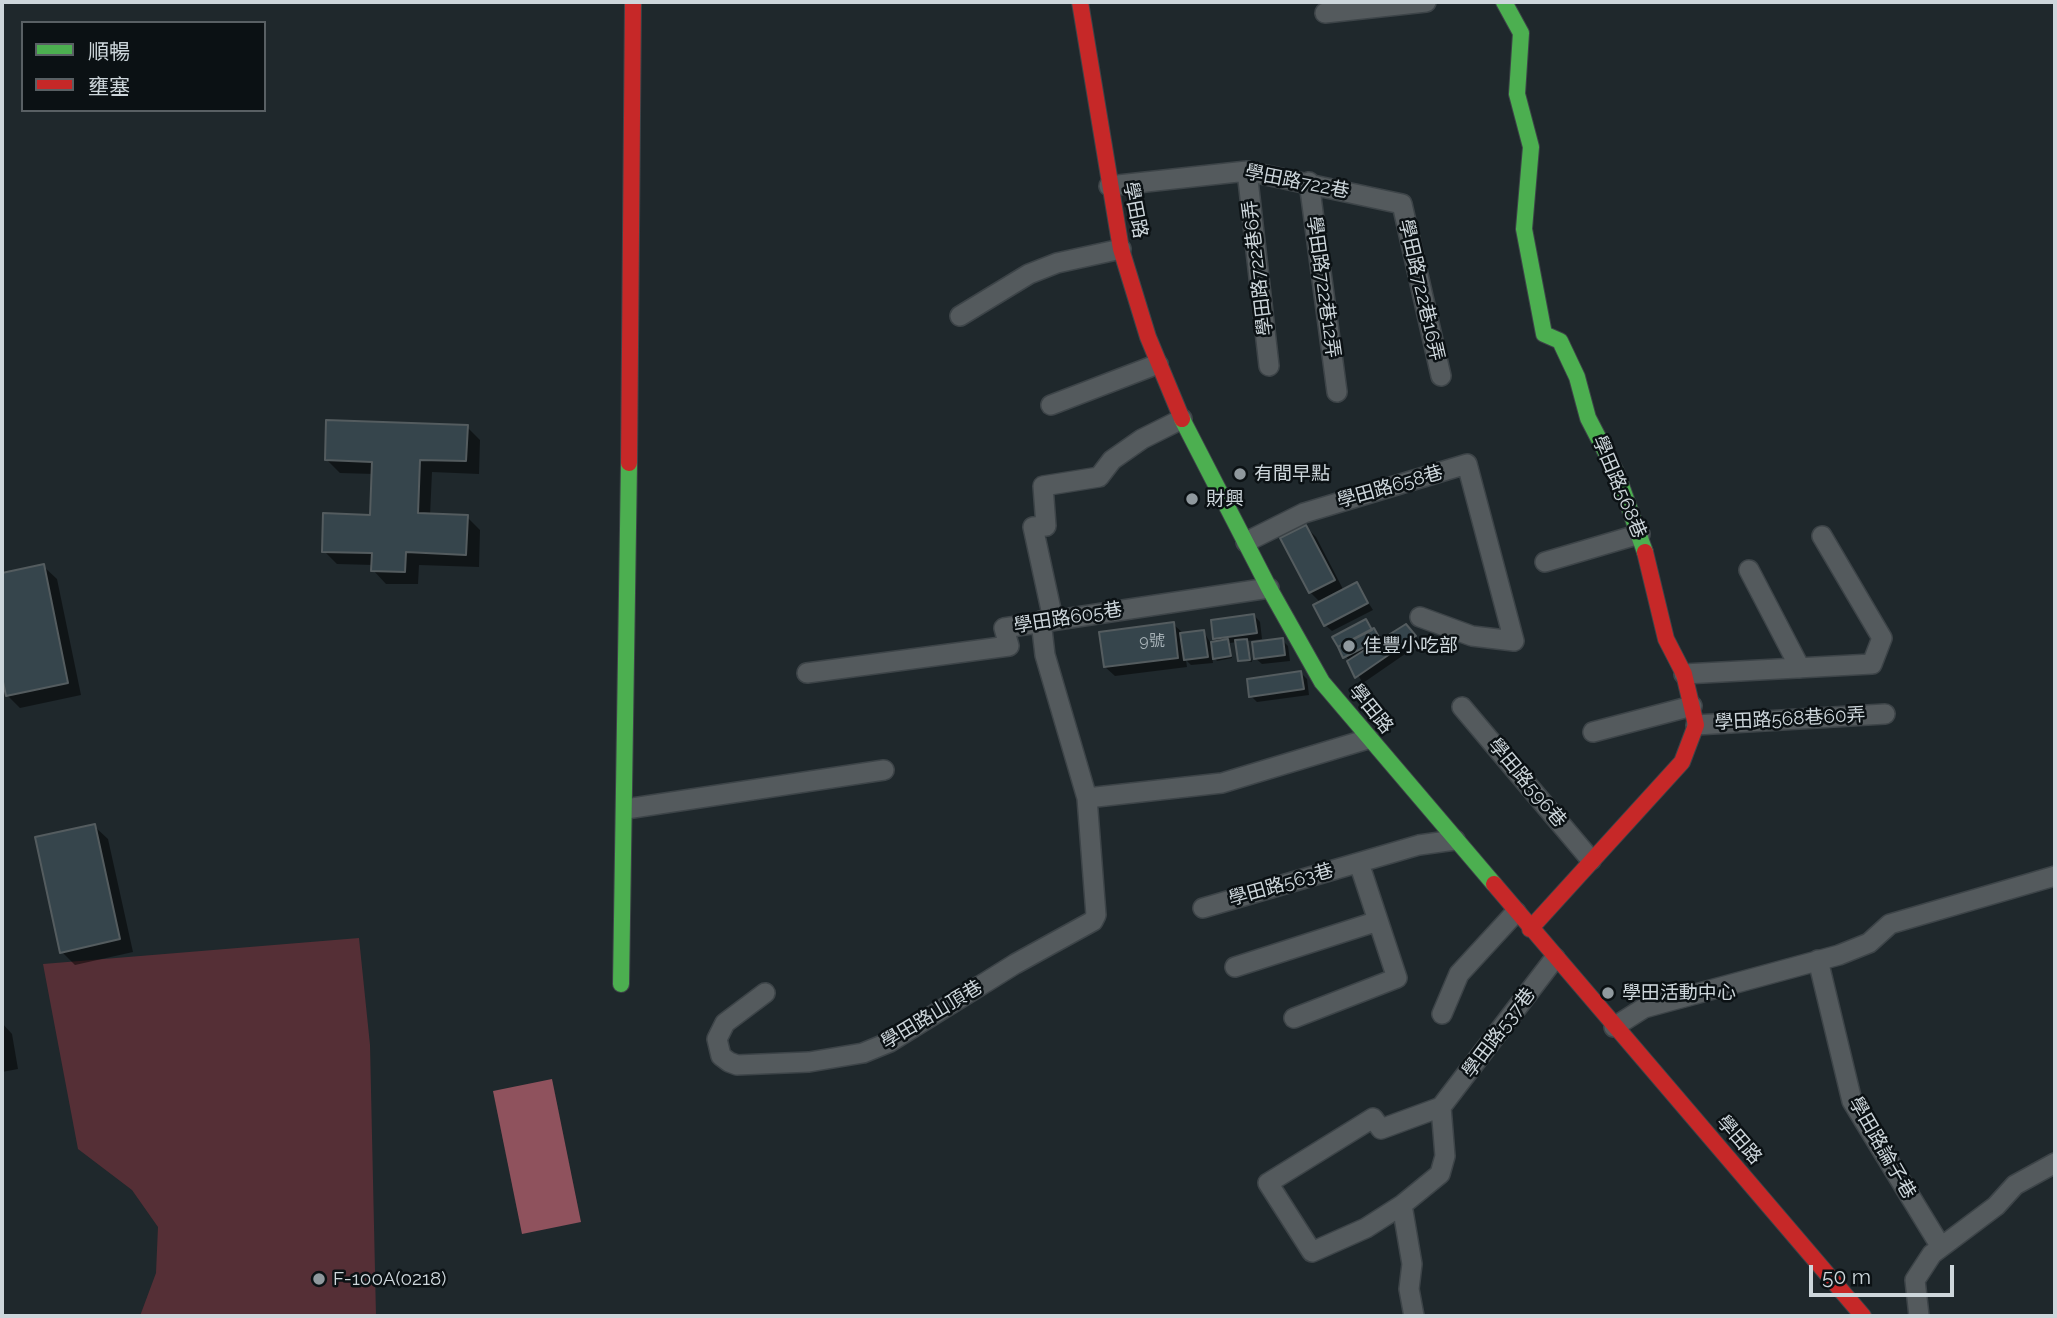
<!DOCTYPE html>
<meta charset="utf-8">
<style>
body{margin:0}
#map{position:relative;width:2057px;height:1318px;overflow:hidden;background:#1f282c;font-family:Raleway,"Noto Sans TC",sans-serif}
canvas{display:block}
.frame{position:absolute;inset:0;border:4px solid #cdd6db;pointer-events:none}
.legend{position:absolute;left:21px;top:21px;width:245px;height:91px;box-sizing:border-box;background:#0b1114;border:2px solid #596064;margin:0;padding:9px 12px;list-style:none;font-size:21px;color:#cdd6db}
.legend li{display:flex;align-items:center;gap:14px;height:35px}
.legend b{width:35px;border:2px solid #596064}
.scale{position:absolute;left:1809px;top:1265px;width:145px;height:32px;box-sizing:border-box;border:4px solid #cdd6db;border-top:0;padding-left:9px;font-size:21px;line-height:24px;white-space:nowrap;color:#cdd6db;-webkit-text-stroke:5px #0b1114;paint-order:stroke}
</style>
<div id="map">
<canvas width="2057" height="1318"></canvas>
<div class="frame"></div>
<ul class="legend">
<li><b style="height:9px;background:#4caf50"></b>順暢</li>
<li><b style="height:9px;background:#c62828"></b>壅塞</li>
</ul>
<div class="scale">50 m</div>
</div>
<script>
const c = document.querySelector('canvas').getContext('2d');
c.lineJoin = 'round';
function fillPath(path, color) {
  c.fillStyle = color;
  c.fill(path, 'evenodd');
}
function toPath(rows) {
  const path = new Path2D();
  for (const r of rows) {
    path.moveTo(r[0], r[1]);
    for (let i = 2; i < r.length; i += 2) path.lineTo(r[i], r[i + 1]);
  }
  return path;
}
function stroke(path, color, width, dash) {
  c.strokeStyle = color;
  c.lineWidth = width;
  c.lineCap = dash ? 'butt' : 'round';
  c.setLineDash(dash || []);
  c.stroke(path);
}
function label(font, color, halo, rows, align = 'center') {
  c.font = font + ' Raleway,"Noto Sans TC",sans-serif';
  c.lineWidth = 5;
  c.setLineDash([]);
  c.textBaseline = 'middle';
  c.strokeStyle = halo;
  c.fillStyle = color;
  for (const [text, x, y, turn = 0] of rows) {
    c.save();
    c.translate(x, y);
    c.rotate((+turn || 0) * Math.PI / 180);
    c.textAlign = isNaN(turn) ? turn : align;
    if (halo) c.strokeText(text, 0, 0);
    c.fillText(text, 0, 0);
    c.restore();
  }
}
fillPath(toPath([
 [359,938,370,1045,376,1316,140,1316,156,1273,158,1227,132,1190,78,1149,43,964]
]), '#552f36');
fillPath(toPath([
 [552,1079,581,1222,522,1234,493,1091]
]), '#8f525d');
fillPath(toPath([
 [467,427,480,440,479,474,432,472,430,516,467,517,480,530,479,567,419,565,418,584,386,584,373,570,373,565,337,564,324,551,372,517,374,474,340,473,327,460],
 [1306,527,1316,537,1344,591,1357,585,1373,610,1332,631,1325,625,1321,603,1310,592,1282,539],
 [43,566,57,579,81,695,20,708,7,695,2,668,2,574],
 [1254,615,1260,622,1262,639,1247,641,1252,662,1239,660,1237,642,1230,643,1232,658,1217,661,1212,655,1213,663,1191,665,1186,660,1187,667,1115,676,1105,667,1173,624,1184,634,1204,632,1211,644,1219,642,1215,638],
 [1366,621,1382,641,1405,626,1421,643,1363,683,1334,637],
 [1282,640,1288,646,1290,661,1262,664,1255,658],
 [1301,673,1307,679,1309,695,1257,702,1251,696],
 [94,826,108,839,133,952,75,965,62,952],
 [2,1023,12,1034,18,1069,2,1072]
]), '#0007');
const building = toPath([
 [326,420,468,425,466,461,420,460,418,513,468,515,466,555,406,552,405,572,371,571,372,553,322,552,323,513,370,515,372,462,325,460,326,420],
 [1306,525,1335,580,1309,593,1280,538,1306,525],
 [44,564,68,683,6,696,2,677,2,573,44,564],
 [1357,582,1368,603,1324,626,1313,605,1357,582],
 [1254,614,1257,633,1213,639,1211,620,1254,614],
 [1366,619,1372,630,1338,647,1332,637,1366,619],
 [1174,622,1178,658,1104,667,1099,632,1174,622],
 [1406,624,1416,636,1355,678,1347,661,1406,624],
 [1374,628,1380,639,1343,658,1338,647,1374,628],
 [1204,630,1208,657,1184,660,1180,633,1204,630],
 [1283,638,1285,655,1254,659,1252,642,1283,638],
 [1228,639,1231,656,1213,659,1211,642,1228,639],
 [1247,639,1250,660,1238,661,1235,640,1247,639],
 [1301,671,1304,689,1249,697,1247,679,1301,671],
 [95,824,120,939,60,953,35,837,95,824]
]);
fillPath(building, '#36454c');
stroke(building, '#545c5f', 2);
const street = toPath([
 [1325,13,1426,2],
 [1247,171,1269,366],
 [1309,182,1337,392],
 [1109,186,1247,171,1402,204,1441,376],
 [960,316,1029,274,1057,263,1121,249],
 [1051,405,1158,364],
 [1246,542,1304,513,1467,464,1514,641,1472,636,1420,617],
 [1545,562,1640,534],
 [1749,570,1800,668],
 [1053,619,1033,527,1046,526,1043,486,1099,477,1112,460,1142,439,1182,419],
 [807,673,1009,646,1004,628,1269,588],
 [1684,674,1872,664,1882,638,1822,536],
 [1462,707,1591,860],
 [1696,725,1885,714],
 [1593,732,1692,706],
 [1087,798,1222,783,1368,739],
 [626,809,884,770],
 [1203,908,1419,845,1455,840],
 [1818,960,1852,1101,1941,1247],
 [1235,967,1378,921],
 [765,993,725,1023,717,1039,721,1056,729,1062,737,1065,809,1062,863,1053,890,1042,1015,964,1093,921,1096,915,1087,798,1045,655,1041,621],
 [1442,1014,1459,974,1516,912],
 [1294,1018,1397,978,1359,863],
 [1614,1027,1644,1008,1839,955,1869,943,1890,924,2055,876],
 [1402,1205,1366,1228,1312,1252,1268,1183,1373,1118,1381,1129,1441,1107,1555,958],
 [1414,1316,1409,1289,1412,1264,1402,1205,1440,1174,1445,1156,1441,1107],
 [1919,1316,1915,1280,1932,1254,1996,1206,2015,1185,2055,1163]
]);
const fast = toPath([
 [1504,2,1521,33,1517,94,1531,147,1524,229,1544,334,1560,341,1577,377,1588,418,1617,474,1645,552],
 [1182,419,1269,588,1322,682,1494,884],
 [621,984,629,463]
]);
const jam = toPath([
 [1080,2,1121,249,1148,337,1182,419],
 [629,463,633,2],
 [1494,884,1863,1316],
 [1530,929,1682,762,1696,725,1684,674,1666,639,1645,552]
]);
stroke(street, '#3d4448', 22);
stroke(fast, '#3d4448', 18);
stroke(jam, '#3d4448', 18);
stroke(street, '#545a5d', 19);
stroke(fast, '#4caf50', 16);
stroke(jam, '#c62828', 16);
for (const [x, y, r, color] of [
 [1240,474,7,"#90999e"],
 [1192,499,7,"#90999e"],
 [1349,646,7,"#90999e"],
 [1608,993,7,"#90999e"],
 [319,1279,7,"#90999e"]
]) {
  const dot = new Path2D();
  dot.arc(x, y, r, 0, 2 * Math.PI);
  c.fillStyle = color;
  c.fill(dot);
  stroke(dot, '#0b1114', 2.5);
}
label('16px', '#a7b2b7', null, [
 ["9號",1152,641]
]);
label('19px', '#cdd6db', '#0b1114', [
 ["學田路722巷",1297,182,11],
 ["學田路",1135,210,79],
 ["學田路722巷6弄",1258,268,-97],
 ["學田路722巷12弄",1323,287,82],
 ["學田路722巷16弄",1421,290,77],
 ["學田路658巷",1390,487,-16],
 ["學田路568巷",1619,487,67],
 ["學田路605巷",1068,618,-9],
 ["學田路",1371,709,51],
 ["學田路568巷60弄",1790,719,-3],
 ["學田路596巷",1527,783,50],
 ["學田路563巷",1281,885,-16],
 ["學田路山頂巷",932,1015,-31],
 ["學田路537巷",1499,1033,-53],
 ["學田路",1739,1140,49],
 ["學田路論子巷",1882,1148,60]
]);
label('19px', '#cdd6db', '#0b1114', [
 ["有間早點",1254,474],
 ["財興",1206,499],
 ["佳豐小吃部",1363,646],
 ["學田活動中心",1622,993],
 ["F-100A(0218)",333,1279]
], 'left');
</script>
